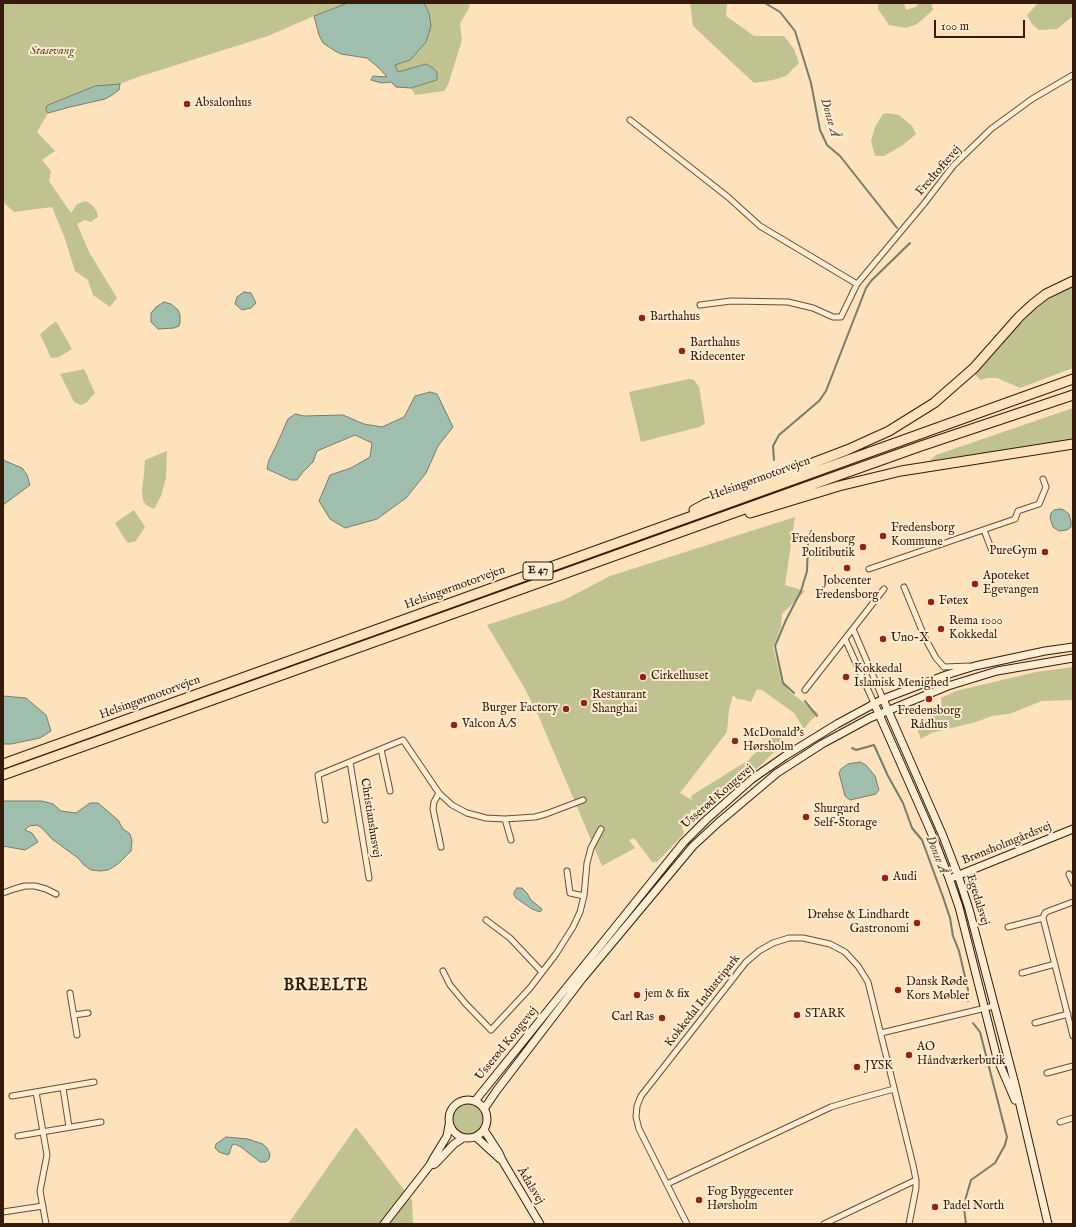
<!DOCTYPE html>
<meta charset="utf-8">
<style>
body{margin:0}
#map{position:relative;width:1076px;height:1227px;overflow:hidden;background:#fde2bb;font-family:"IM FELL English",serif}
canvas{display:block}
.frame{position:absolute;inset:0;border:4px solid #351b09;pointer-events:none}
.scale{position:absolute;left:934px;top:20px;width:91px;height:18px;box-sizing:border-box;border:2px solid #351b09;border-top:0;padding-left:5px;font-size:12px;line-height:14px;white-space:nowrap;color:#351b09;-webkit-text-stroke:3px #feecd3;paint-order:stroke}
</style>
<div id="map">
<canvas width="1076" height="1227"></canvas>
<div class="frame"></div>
<div class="scale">100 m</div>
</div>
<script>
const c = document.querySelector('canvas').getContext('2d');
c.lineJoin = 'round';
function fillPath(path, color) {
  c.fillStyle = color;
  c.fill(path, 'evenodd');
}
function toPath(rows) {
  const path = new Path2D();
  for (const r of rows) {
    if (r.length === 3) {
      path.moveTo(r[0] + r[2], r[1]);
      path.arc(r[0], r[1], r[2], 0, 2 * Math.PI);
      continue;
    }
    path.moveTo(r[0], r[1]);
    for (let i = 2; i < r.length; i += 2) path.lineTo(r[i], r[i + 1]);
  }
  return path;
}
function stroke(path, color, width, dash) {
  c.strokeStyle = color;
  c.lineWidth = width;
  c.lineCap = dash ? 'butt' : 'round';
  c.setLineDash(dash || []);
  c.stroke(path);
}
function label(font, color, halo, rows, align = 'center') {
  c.font = font + ' "IM FELL English",serif';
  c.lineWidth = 4;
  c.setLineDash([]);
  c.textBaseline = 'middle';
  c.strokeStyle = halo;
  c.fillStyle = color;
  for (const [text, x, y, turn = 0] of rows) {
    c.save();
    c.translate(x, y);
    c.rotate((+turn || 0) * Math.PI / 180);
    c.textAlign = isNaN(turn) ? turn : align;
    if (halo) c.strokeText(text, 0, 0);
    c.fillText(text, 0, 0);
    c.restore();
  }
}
fillPath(toPath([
 [3,3,348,3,314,16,268,36,135,78,120,84,95,86,48,105,46,108,48,113,37,132,55,151,42,160,51,171,49,181,71,213,77,204,86,201,93,206,97,212,98,217,91,222,85,220,77,224,89,252,117,298,110,307,93,295,88,280,75,271,64,236,52,207,14,212,3,202],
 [424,3,470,3,469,8,460,24,462,40,448,85,444,91,415,95,411,88,437,80,426,64,398,72,395,65,410,60,429,13],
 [690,3,727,3,726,16,754,36,784,36,794,49,799,63,786,76,773,80,754,83,693,26],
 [878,3,904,3,906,10,916,7,918,3,931,3,933,10,917,24,906,28,889,25,878,9],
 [1038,3,1073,3,1073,16,1057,29,1039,30,1032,24,1027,15],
 [886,113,899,115,912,126,916,134,903,145,884,156,875,156,871,141,875,127,883,114],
 [1073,287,1073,368,1020,388,997,378,988,378,980,380,975,374,977,370,1000,344,1031,313,1044,302,1066,289],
 [56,321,72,349,59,357,51,358,40,334],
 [84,369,95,393,86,403,81,405,74,402,60,374],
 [689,379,694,380,699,387,705,423,703,425,699,427,641,442,629,392],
 [1073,408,1073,439,927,463,936,455],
 [167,451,166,478,161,496,154,509,146,505,143,500,142,490,144,474,145,460],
 [134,510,145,527,136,541,129,543,126,541,115,523],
 [795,517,785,585,805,591,782,614,781,627,773,647,781,680,790,692,819,714,811,720,804,729,794,713,762,690,757,689,751,702,745,700,737,699,733,695,729,710,727,732,680,793,692,800,691,796,750,759,750,758,776,734,784,742,762,764,709,809,704,810,697,805,695,806,705,812,702,813,692,809,689,815,695,820,695,822,692,823,686,820,682,828,684,831,683,835,656,863,655,861,653,863,634,838,629,840,635,848,602,866,539,717,524,687,487,625,564,600,610,576],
 [1073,667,1073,700,1042,701,1009,714,992,716,976,722,931,733,921,739,915,723,942,712,941,698,956,691,1036,672],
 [468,1119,15],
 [356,1127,412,1200,413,1224,288,1224]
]), '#c0c390');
const water = toPath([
 [348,3,424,3,429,13,431,26,426,42,410,60,395,65,398,72,426,64,433,68,437,72,437,80,411,88,396,87,391,82,382,83,371,80,373,76,387,77,379,68,367,58,341,54,335,51,323,43,319,35,314,16,348,3],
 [120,84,119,90,112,95,105,99,70,107,48,113,46,110,46,107,48,105,95,86,120,84],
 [244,292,251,293,256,303,251,308,242,310,235,304,237,297,244,292],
 [164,302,171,304,178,310,180,315,180,323,179,326,174,328,158,329,151,322,151,313,156,307,164,302],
 [430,392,437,394,453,427,438,446,426,473,406,498,377,519,345,528,330,519,319,501,330,475,351,468,370,457,372,443,355,435,317,451,313,462,303,472,297,480,291,480,267,469,269,460,277,444,288,419,295,414,304,416,343,415,364,424,382,427,404,417,415,396,430,392],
 [3,460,22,468,27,475,30,485,3,505,3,460],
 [1060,509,1064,510,1069,514,1071,521,1071,527,1067,530,1059,531,1053,527,1050,518,1051,513,1054,510,1060,509],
 [3,696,26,698,46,715,51,731,40,738,11,744,3,744,3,696],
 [860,762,866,765,875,776,879,790,876,794,850,800,845,796,839,773,841,769,848,764,860,762],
 [3,801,42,801,53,804,61,811,76,813,90,803,98,803,118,820,123,829,130,834,132,841,131,851,118,864,108,870,100,871,91,870,84,865,78,858,52,839,42,828,37,825,29,826,25,830,32,833,38,842,25,850,3,846,3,801],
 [517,888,522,888,527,893,531,900,542,909,541,911,540,912,532,909,516,898,514,895,514,892,517,888],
 [226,1137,248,1139,263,1144,267,1148,270,1154,269,1159,266,1162,260,1162,241,1147,235,1144,232,1145,229,1154,228,1155,219,1152,215,1148,216,1144,226,1137]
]);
fillPath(water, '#9fbeae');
stroke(water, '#757d6c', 1);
stroke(toPath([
 [765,3,780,12,795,31,811,83,820,130,827,145,840,156,897,228],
 [774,460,773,446,779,435,819,401,826,391,866,288,871,281,910,243],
 [794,693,783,683,775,646,786,620,801,591,807,571,808,543,811,531],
 [805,701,817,716],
 [852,748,856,750,874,745,888,776,903,803,912,828,922,840,943,897,950,918,953,936,959,951,968,990,968,1001],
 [966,1224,964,1208,966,1197,971,1180,995,1163,1005,1145,1007,1137,980,1032,973,1023]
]), '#757d6c', 2);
const street = toPath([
 [630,120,728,197,760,226,857,284],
 [700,305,731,301,788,302,813,308,833,317,841,317,857,284,923,205,953,166,991,129,1032,99,1073,75],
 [984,530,992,551],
 [869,569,1015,519,1018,511,1039,504,1046,487,1043,479],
 [904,587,925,638,936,658,944,667,970,666],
 [853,629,883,699],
 [845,639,874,703],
 [805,690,884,589],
 [381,749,390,791],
 [350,762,369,878],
 [439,793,434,802,433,809,441,847],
 [505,819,511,840],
 [325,820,318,775,403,740,439,793,452,805,467,813,486,818,505,819,535,817,546,814,583,800],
 [567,871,570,893,584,896],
 [1069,874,1073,883],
 [3,893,14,889,25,886,35,886,46,889,56,894],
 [1073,902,1046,912,1044,915,1043,918,1073,1036],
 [486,920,510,938,542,972],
 [1008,927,1043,918],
 [443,971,450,985,465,1003,491,1030,530,988,556,954,573,927,580,912,584,896,587,863,591,848,601,829],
 [1022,973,1055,964],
 [70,993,77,1035],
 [74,1015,88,1013],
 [1035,1023,1068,1014],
 [881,1033,994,1006],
 [1047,1073,1073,1066],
 [63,1088,69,1127],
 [36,1092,47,1155,40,1191,46,1224],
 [12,1096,94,1082],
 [1060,1122,1073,1118],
 [18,1136,101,1122],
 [667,1184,831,1107,854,1100,894,1089],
 [3,1212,43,1206],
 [687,1224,639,1129,636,1117,637,1106,641,1096,746,962,759,951,773,943,789,938,803,938,830,944,845,952,858,966,868,982,913,1165,916,1180,916,1188,909,1224],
 [824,1224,916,1180]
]);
const secondary = toPath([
 [883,699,943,836,958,875,969,909,1016,1088,1048,1224],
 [874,703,931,832,949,878,959,907,997,1058,1015,1100],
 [954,877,1073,829],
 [468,1119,19],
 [475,1101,683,843,706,820,752,779,785,756,837,724,883,699,946,675,975,666,1045,651,1073,647],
 [484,1109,497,1090,582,979,693,846,719,822,777,773,822,744,870,718,948,686,997,671,1073,658],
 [484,1130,499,1153,502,1160,540,1224],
 [476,1137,500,1159],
 [430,1165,435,1164,454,1144,463,1138],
 [384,1224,430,1165,433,1159,447,1136,449,1125]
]);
const highway = toPath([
 [694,510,705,504,847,450,889,431,934,403,974,368,1019,317,1033,304,1046,294,1073,281],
 [750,513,839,486,901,471,1073,444],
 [3,764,1073,379],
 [3,775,831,478,921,446,1073,395]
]);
stroke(street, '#674d36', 7);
stroke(secondary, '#351b09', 9);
stroke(highway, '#351b09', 11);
stroke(street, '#feecd3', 5);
stroke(secondary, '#feecd3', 7);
stroke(highway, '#fde2bb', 9);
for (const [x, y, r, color] of [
 [187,104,4,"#8f2418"],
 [642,318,4,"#8f2418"],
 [682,351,4,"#8f2418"],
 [883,536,4,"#8f2418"],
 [863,547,4,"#8f2418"],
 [1045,552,4,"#8f2418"],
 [847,568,4,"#8f2418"],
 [975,584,4,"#8f2418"],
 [931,602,4,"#8f2418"],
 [941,629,4,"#8f2418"],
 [883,639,4,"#8f2418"],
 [643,677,4,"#8f2418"],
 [846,677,4,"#8f2418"],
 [929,699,4,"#8f2418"],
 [584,703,4,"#8f2418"],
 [566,709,4,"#8f2418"],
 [454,725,4,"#8f2418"],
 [735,741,4,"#8f2418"],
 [806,817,4,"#8f2418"],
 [885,878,4,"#8f2418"],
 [917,923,4,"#8f2418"],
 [898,990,4,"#8f2418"],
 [637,995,4,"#8f2418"],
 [797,1015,4,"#8f2418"],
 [662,1018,4,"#8f2418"],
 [909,1055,4,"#8f2418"],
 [857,1067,4,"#8f2418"],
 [699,1200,4,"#8f2418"],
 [935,1207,4,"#8f2418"]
]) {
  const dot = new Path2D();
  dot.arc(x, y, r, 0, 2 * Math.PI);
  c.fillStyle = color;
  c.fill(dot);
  stroke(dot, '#feecd3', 1.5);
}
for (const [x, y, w] of [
 [538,571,30]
]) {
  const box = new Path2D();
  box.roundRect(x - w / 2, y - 9, w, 18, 3);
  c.fillStyle = '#feecd3';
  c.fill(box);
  stroke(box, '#351b09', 1);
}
label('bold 11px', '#351b09', null, [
 ["E 47",538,571]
]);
label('italic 12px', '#5f4d32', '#feecd3', [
 ["Stasevang",52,52]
]);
label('12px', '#351b09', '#feecd3', [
 ["Absalonhus",195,104],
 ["Barthahus",650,318],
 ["Barthahus",690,344],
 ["Ridecenter",690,358],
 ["Fredensborg",891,529],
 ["Kommune",891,543],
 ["Fredensborg",855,540,"right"],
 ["Politibutik",855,554,"right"],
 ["PureGym",1037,552,"right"],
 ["Apoteket",983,577],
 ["Egevangen",983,591],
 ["Jobcenter",847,582,"center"],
 ["Fredensborg",847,596,"center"],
 ["Føtex",939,602],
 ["Rema 1000",949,622],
 ["Kokkedal",949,636],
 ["Uno-X",891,639],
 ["Kokkedal",854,670],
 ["Islamisk Menighed",854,684],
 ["Cirkelhuset",651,677],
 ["Restaurant",592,696],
 ["Shanghai",592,710],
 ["Burger Factory",558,709,"right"],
 ["Fredensborg",929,712,"center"],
 ["Rådhus",929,726,"center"],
 ["Valcon A/S",462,725],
 ["McDonald's",743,734],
 ["Hørsholm",743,748],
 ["Shurgard",814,810],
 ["Self-Storage",814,824],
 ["Audi",893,878],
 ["Drøhse & Lindhardt",909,916,"right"],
 ["Gastronomi",909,930,"right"],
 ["Dansk Røde",906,983],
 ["Kors Møbler",906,997],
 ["jem & fix",645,995],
 ["STARK",805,1015],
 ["Carl Ras",654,1018,"right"],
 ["AO",917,1048],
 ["Håndværkerbutik",917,1062],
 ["JYSK",865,1067],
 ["Fog Byggecenter",707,1193],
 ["Hørsholm",707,1207],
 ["Padel North",943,1207]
], 'left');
label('12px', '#351b09', '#feecd3', [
 ["Fredtoftevej",939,171,-49],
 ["Helsingørmotorvejen",760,479,-20],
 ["Helsingørmotorvejen",455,588,-20],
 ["Helsingørmotorvejen",150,698,-20],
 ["Usserød Kongevej",718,797,-41],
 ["Christianshusvej",370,818,81],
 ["Brønsholmgårdsvej",1007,844,-22],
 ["Egedalsvej",977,900,73],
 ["Kokkedal Industripark",703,1001,-52],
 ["Usserød Kongevej",507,1044,-51],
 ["Ådalsvej",530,1186,59]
]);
label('italic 13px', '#5a5443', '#feecd3', [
 ["Donse Å",829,118,74],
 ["Donse Å",936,855,68]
]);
c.letterSpacing = '1px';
label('bold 16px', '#351b09', '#feecd3', [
 ["BREELTE",326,987]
]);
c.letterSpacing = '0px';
</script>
